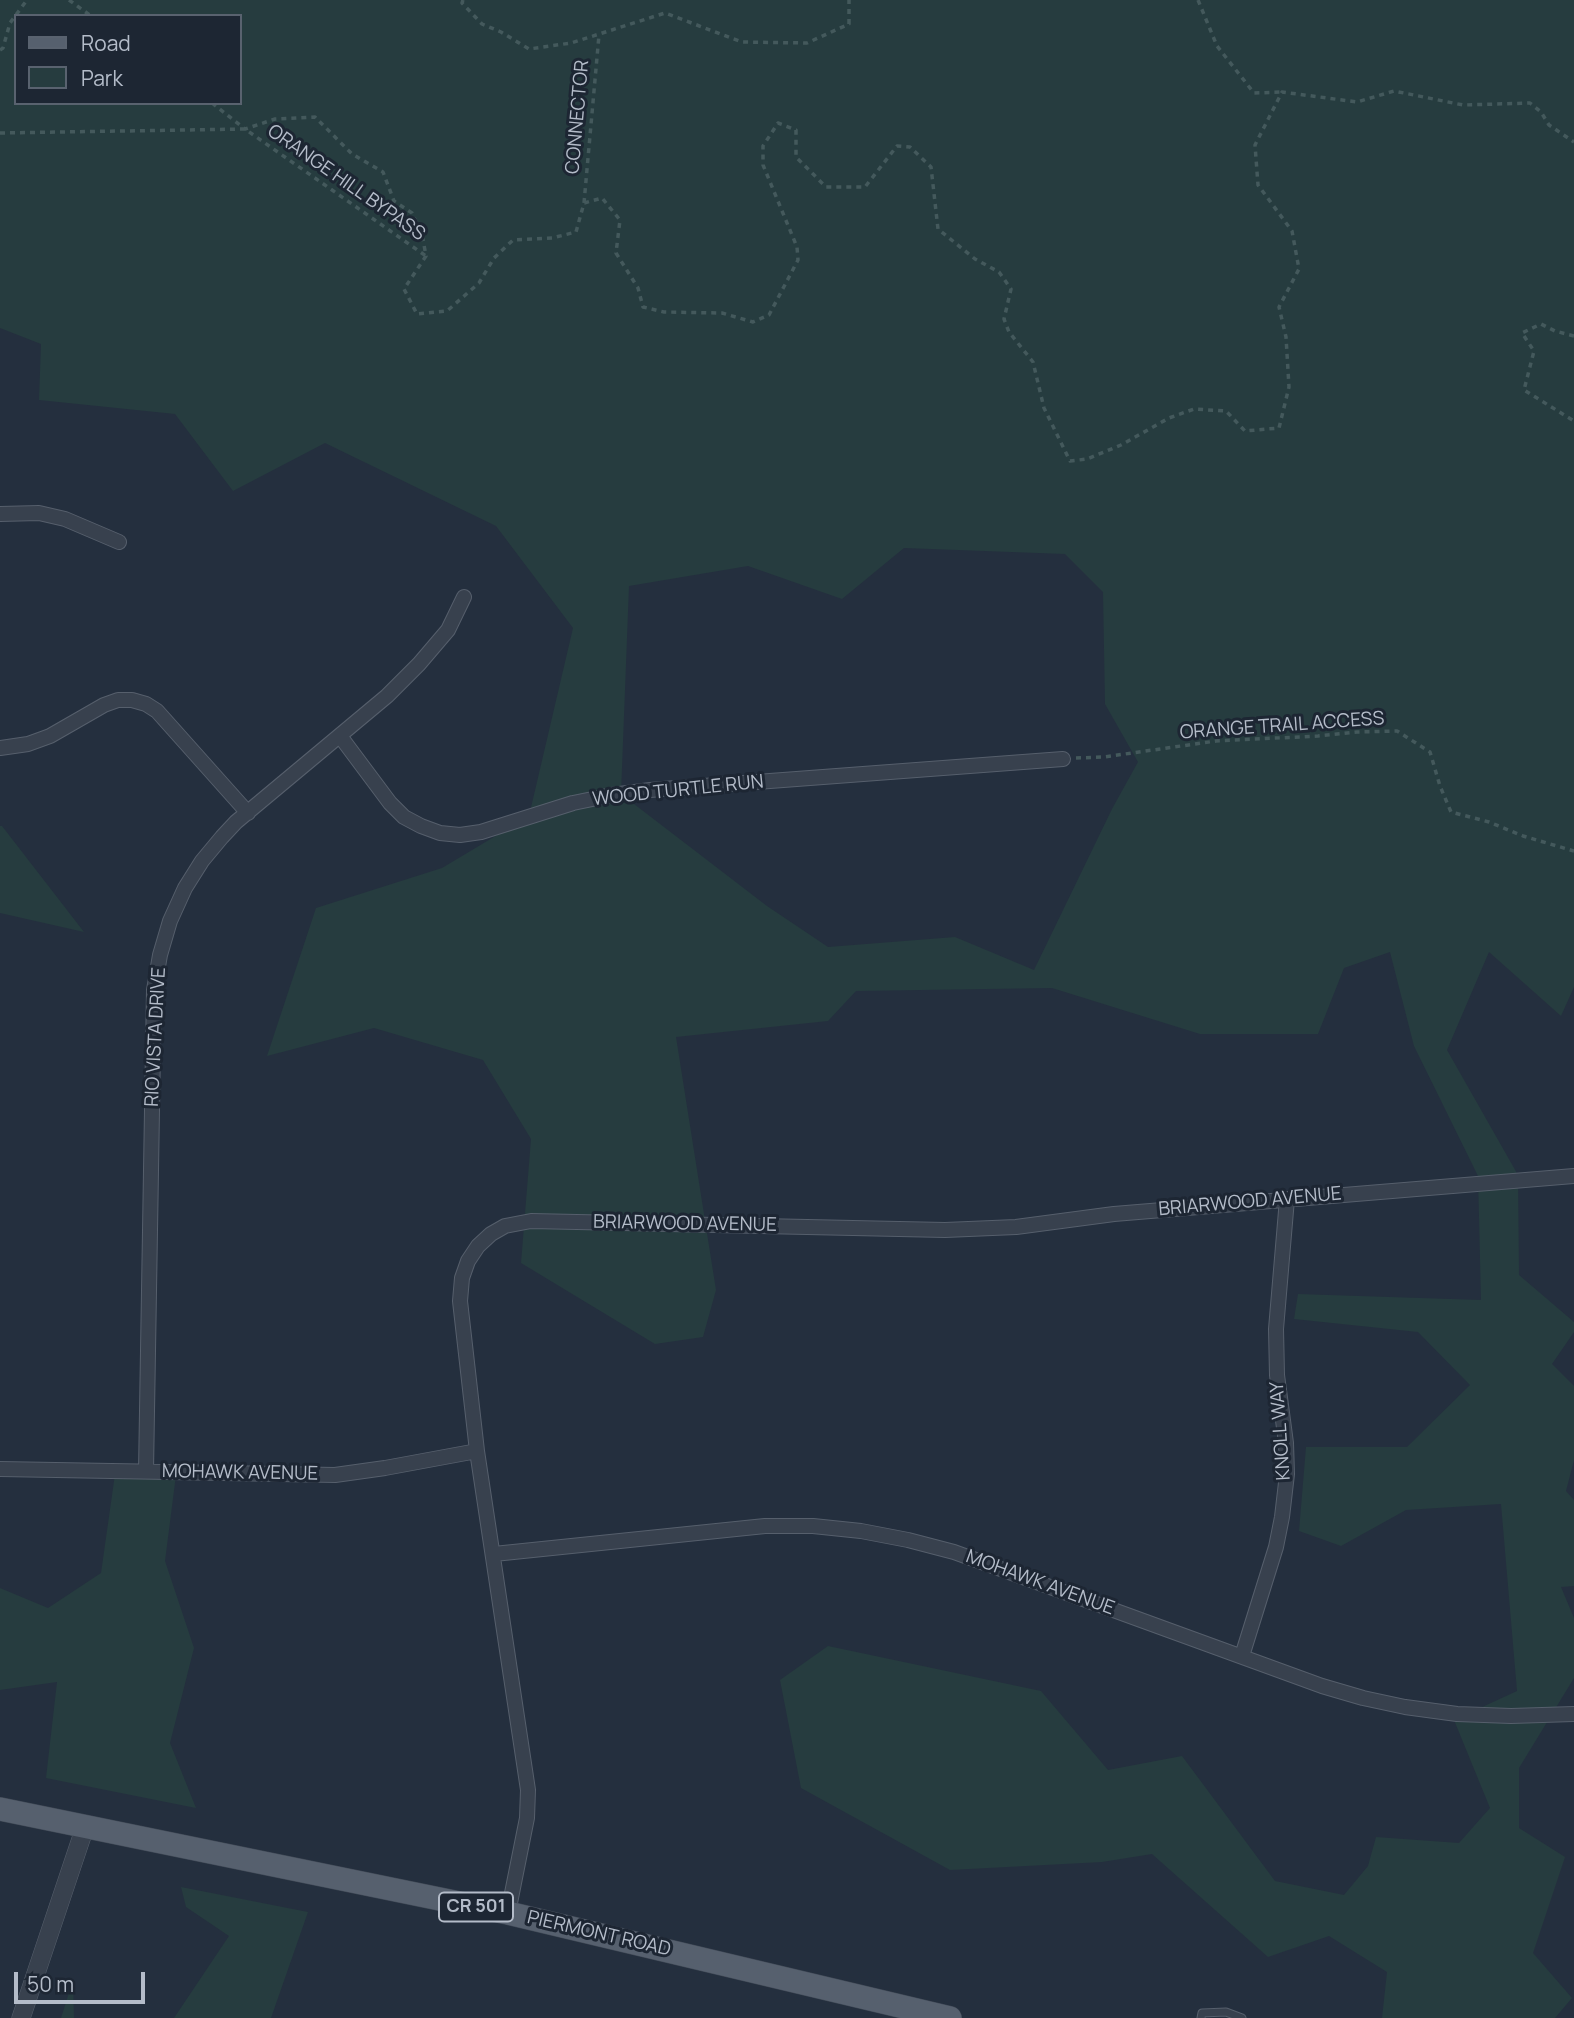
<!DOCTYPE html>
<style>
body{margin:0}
#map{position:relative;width:1574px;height:2018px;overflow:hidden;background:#242f3e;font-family:Manrope,sans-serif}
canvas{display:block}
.legend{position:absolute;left:14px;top:14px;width:228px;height:91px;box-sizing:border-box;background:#1d2633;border:2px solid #59626f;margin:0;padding:9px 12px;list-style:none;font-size:21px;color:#b4bcc9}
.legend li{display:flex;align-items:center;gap:14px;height:35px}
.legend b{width:35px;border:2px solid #59626f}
.scale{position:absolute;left:14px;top:1972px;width:131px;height:32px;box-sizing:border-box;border:4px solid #b4bcc9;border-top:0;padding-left:9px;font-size:21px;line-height:24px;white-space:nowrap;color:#b4bcc9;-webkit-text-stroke:5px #1d2633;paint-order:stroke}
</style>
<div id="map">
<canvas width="1574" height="2018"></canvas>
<ul class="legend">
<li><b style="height:9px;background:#56606e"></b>Road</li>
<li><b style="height:19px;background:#263c3f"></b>Park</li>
</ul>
<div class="scale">50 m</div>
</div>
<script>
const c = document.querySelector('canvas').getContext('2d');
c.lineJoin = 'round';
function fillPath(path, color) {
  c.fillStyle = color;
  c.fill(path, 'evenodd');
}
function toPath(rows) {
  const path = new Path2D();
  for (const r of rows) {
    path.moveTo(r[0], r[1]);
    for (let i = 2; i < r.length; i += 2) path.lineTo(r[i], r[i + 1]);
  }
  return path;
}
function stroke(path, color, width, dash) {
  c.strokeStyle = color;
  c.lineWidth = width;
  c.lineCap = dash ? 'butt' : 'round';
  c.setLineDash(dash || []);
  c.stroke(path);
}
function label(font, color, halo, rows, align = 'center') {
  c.font = font + ' Manrope,sans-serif';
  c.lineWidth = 6;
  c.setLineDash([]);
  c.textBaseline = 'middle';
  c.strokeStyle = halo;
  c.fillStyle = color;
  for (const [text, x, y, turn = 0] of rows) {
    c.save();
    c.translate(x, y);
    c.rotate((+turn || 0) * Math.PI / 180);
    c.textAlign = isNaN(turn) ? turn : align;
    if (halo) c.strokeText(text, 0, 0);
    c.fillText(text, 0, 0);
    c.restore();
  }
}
fillPath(toPath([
 [0,0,1574,0,1574,987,1561,1016,1489,952,1447,1050,1518,1175,1519,1275,1574,1322,1574,1332,1552,1364,1574,1386,1574,1460,1566,1491,1574,1500,1574,1586,1561,1587,1574,1618,1574,1678,1519,1768,1519,1828,1565,1857,1533,1953,1572,1998,1555,2018,1382,2018,1387,1972,1329,1936,1268,1957,1152,1854,1102,1862,950,1870,801,1788,780,1680,828,1646,1041,1691,1108,1770,1182,1756,1275,1881,1344,1895,1368,1866,1376,1837,1459,1843,1490,1808,1454,1720,1517,1691,1501,1504,1406,1510,1341,1546,1299,1531,1306,1447,1407,1447,1470,1385,1418,1332,1294,1319,1298,1294,1481,1300,1478,1176,1414,1046,1390,952,1344,968,1318,1034,1200,1034,1052,988,856,991,828,1021,676,1037,716,1290,703,1337,655,1344,521,1263,531,1139,483,1060,374,1028,267,1056,316,908,442,868,529,816,573,628,496,526,325,443,233,491,175,414,39,400,41,344,0,328],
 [16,16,240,16,240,103,16,103],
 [904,548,1065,554,1103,592,1105,704,1138,762,1112,809,1034,970,955,937,828,947,767,906,621,794,629,586,748,566,842,599],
 [0,826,2,826,84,932,0,913],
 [116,1467,177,1467,165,1561,194,1648,170,1743,196,1808,46,1778,57,1682,0,1690,0,1588,48,1608,101,1573],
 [181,1887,308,1912,271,2018,174,2018,229,1936,186,1907],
 [73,1980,74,2018,60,2018,61,2018]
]), '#263c3f');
const service = toPath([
 [1201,2018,1202,2013,1226,2012,1242,2018]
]);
const minor = toPath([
 [0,514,39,513,65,519,119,542],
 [340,736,390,803,404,817,421,826,440,833,460,835,481,832,573,803,612,795,650,790,1063,759],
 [0,748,28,744,50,736,104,705,118,700,132,700,146,704,157,711,248,813],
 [0,1469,335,1475,385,1468,477,1451],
 [146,1471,154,990,160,955,170,921,185,888,202,861,222,837,236,822,387,696,419,664,448,630,464,597],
 [494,1554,765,1526,813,1526,861,1531,908,1540,954,1552,1322,1686,1363,1698,1405,1707,1457,1714,1511,1716,1574,1714],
 [1242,1656,1276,1547,1282,1517,1287,1474,1286,1443,1277,1375,1276,1329,1287,1199],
 [508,1913,527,1818,528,1790,477,1451,460,1301,462,1278,468,1261,478,1246,491,1234,505,1226,531,1221,945,1230,1016,1227,1114,1214,1574,1176]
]);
const tertiary = toPath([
 [21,2018,85,1827]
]);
const primary = toPath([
 [0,1809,508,1913,950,2018]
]);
stroke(service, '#565f6c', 9);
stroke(minor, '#565f6c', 16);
stroke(tertiary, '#565f6c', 19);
stroke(primary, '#414a57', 24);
stroke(toPath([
 [69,0,91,16],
 [463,0,462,3,482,24,501,32,529,49,571,43,665,13,742,42,807,43,849,24,849,0],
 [1198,0,1217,46,1254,93,1282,92],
 [0,50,3,48,10,23,27,0],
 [212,103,245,129,275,119,315,117,352,154,383,172,394,201,412,213,422,234,426,256,404,289,417,314,447,311,479,283,494,258,513,240,552,238,576,232,584,203,602,198,620,220,616,253,638,288,643,307,664,312,722,313,753,322,769,315,798,260,797,247,763,165,763,146,778,123,796,130,796,157,826,187,865,187,897,146,910,147,931,167,938,229,975,259,999,272,1011,289,1004,319,1009,332,1033,362,1044,408,1070,461,1087,459,1121,445,1169,418,1194,409,1226,411,1245,431,1279,428,1289,387,1286,337,1279,307,1299,269,1292,231,1258,185,1255,145,1282,92,1357,102,1394,91,1463,105,1530,103,1541,112,1549,125,1574,142],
 [0,133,245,129,426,256],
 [584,203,599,35],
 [1574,336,1555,331,1541,324,1522,333,1534,351,1524,390,1574,421],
 [1076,758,1104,757,1216,741,1318,736,1357,732,1397,731,1430,752,1440,786,1451,812,1489,822,1523,836,1574,851]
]), '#44595c', 3.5, [5, 5]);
stroke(service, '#38414e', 7);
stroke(minor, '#38414e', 14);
stroke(tertiary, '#38414e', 18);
stroke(primary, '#56606e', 23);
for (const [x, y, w] of [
 [476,1907,74]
]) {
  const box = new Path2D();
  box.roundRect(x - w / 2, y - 14.5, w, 29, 5);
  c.fillStyle = '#1d2633';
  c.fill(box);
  stroke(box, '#b4bcc9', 2);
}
label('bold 18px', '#b4bcc9', null, [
 ["CR 501",476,1907]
]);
label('19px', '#b4bcc9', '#1d2633', [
 ["CONNECTOR",578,117,-85],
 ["ORANGE HILL BYPASS",346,183,35],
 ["ORANGE TRAIL ACCESS",1282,726,-4],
 ["WOOD TURTLE RUN",678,791,-6],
 ["RIO VISTA DRIVE",156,1037,-87],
 ["BRIARWOOD AVENUE",1250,1202,-5],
 ["BRIARWOOD AVENUE",685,1224,1],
 ["KNOLL WAY",1281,1431,-94],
 ["MOHAWK AVENUE",240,1473,1],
 ["MOHAWK AVENUE",1040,1583,20],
 ["PIERMONT ROAD",599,1934,13]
]);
</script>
